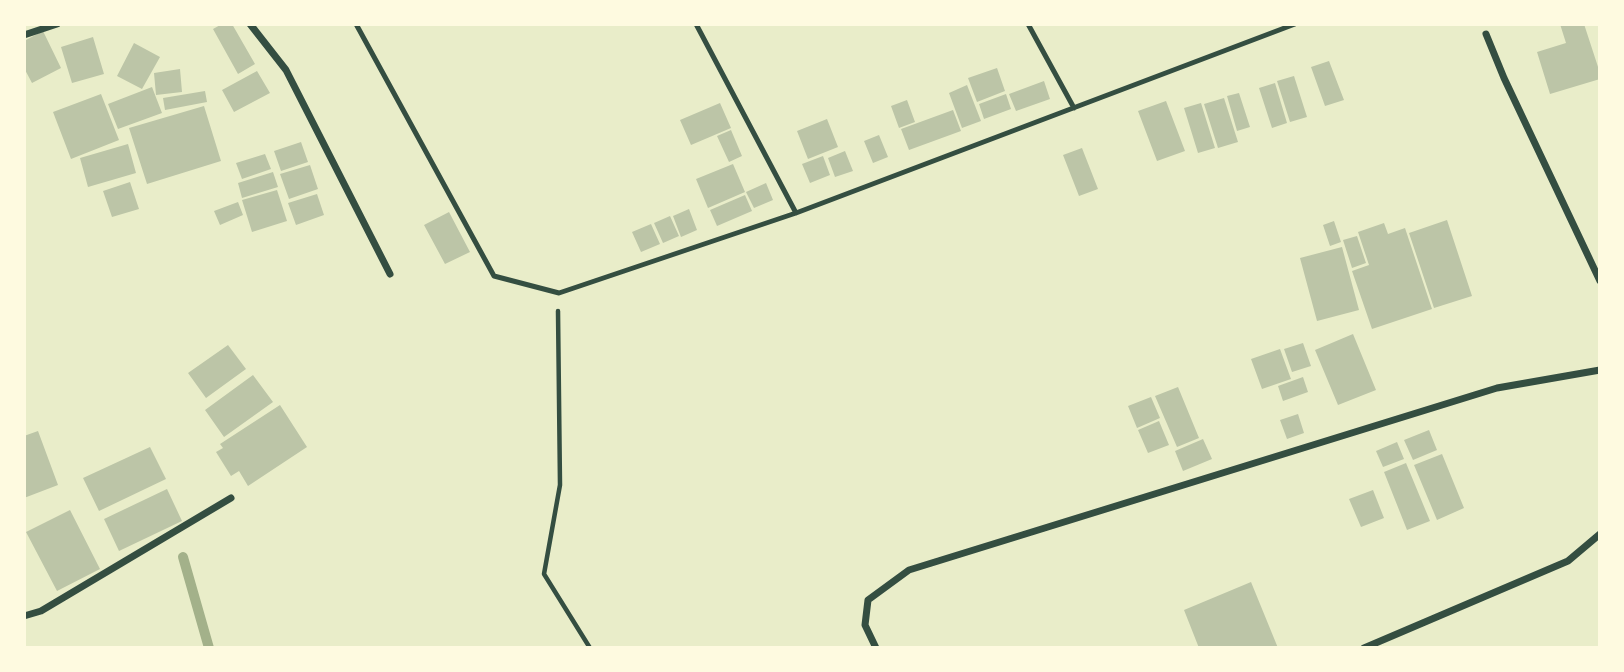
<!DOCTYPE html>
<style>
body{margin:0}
#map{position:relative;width:1624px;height:672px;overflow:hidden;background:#e9edc9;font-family:Mulish,sans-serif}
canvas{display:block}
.frame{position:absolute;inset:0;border:26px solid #fefae0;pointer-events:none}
</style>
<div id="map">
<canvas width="1624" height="672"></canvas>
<div class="frame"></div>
</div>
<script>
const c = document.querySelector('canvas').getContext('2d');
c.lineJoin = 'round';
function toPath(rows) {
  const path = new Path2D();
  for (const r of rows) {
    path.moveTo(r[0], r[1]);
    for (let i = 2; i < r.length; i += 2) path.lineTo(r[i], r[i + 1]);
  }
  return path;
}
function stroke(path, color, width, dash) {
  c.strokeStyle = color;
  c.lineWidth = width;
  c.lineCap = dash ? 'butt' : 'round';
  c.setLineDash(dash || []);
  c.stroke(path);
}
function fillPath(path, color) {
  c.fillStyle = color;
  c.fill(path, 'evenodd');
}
stroke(toPath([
 [183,557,209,648]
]), '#a3b18a', 10);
fillPath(toPath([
 [222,24,232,24,255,64,238,74,213,29],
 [1560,24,1584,24,1600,73,1600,79,1550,94,1537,52,1566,43],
 [43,31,61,68,32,83,24,68,24,41],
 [93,37,104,74,72,83,61,47],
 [134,43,160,57,142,89,117,76],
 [1329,61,1344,100,1325,106,1311,67],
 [997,68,1005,91,977,102,968,78],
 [180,69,182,92,156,95,154,73],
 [257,71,270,93,234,112,222,90],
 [1294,76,1307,117,1290,122,1277,81],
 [1044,81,1050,99,1016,111,1009,94],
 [1275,83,1287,123,1272,128,1259,88],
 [967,85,981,121,962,128,949,93],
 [152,87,162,113,118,129,108,104],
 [205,91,207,102,165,110,163,98],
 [1239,93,1250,127,1237,131,1227,96],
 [101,94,119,140,71,159,53,112],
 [1006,94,1011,109,984,119,979,104],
 [1224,98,1238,142,1218,148,1204,104],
 [907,100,915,122,899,128,891,106],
 [1166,101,1185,151,1157,161,1138,111],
 [720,103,731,128,691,145,680,120],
 [1201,103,1215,148,1198,153,1184,108],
 [204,106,221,161,147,184,129,128],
 [953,110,961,131,909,150,901,129],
 [827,119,838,147,808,159,797,131],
 [731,130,742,156,729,162,717,136],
 [879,135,888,157,873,163,864,141],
 [301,142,308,162,281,171,274,151],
 [128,144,136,173,88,187,80,158],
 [1082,148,1098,189,1079,196,1063,155],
 [845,151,853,171,835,177,828,158],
 [265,154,271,169,242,179,236,163],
 [823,156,830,175,810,183,802,164],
 [733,164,745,192,708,208,696,179],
 [310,165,318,189,289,199,280,174],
 [273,172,278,187,242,198,238,183],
 [130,182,139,209,112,217,103,191],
 [766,183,773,200,754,208,746,192],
 [277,190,287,221,252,232,242,200],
 [317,194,324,215,296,225,288,203],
 [745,195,752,211,717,226,710,210],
 [238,202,243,215,220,225,214,211],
 [689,209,697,230,681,237,673,216],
 [449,212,470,252,445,264,424,225],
 [670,216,679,236,663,243,654,223],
 [1447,220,1472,296,1434,308,1409,233],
 [1334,221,1341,242,1330,246,1323,225],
 [1384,223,1388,234,1405,228,1432,309,1372,329,1352,271,1369,265,1358,232],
 [651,224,660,244,641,252,632,232],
 [1357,236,1366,263,1352,268,1343,240],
 [1342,247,1359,310,1317,321,1300,258],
 [1353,334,1376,390,1338,405,1315,350],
 [1303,343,1311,366,1292,372,1284,349],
 [228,345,246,369,206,398,188,373],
 [1280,349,1291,379,1262,389,1251,359],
 [253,375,273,402,224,437,205,410],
 [1303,377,1308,392,1283,401,1278,386],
 [1178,387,1199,438,1177,447,1155,396],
 [1151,397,1160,418,1137,428,1128,406],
 [280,405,307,447,248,486,239,471,231,476,216,452,223,448,220,444],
 [1298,414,1304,433,1287,439,1280,420],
 [1159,421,1169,445,1148,453,1138,430],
 [1429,430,1437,450,1413,460,1404,440],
 [38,431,58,485,24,498,24,436],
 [1203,439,1212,459,1183,471,1175,451],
 [1397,442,1404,459,1383,467,1376,451],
 [150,447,166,479,99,511,83,478],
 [1442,454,1464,508,1437,520,1414,465],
 [1406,463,1430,521,1407,530,1384,472],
 [167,489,182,521,119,551,104,519],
 [1373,490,1384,518,1361,527,1349,499],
 [70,510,100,569,57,591,26,532],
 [1251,582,1278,648,1199,648,1184,610]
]), '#bcc5a7');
stroke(toPath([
 [558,311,560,485,544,574,590,648]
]), '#344e41', 4.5);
stroke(toPath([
 [356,24,494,276,559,293,796,213,1295,24],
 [696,24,796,213],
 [1028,24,1074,108]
]), '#344e41', 5);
stroke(toPath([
 [250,24,286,70,390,274],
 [1486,34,1504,78,1600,281],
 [24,35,57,24],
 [24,616,41,611,231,498],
 [876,648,865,625,868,600,909,570,1497,388,1600,370],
 [1364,648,1568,561,1600,534]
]), '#344e41', 7);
</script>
